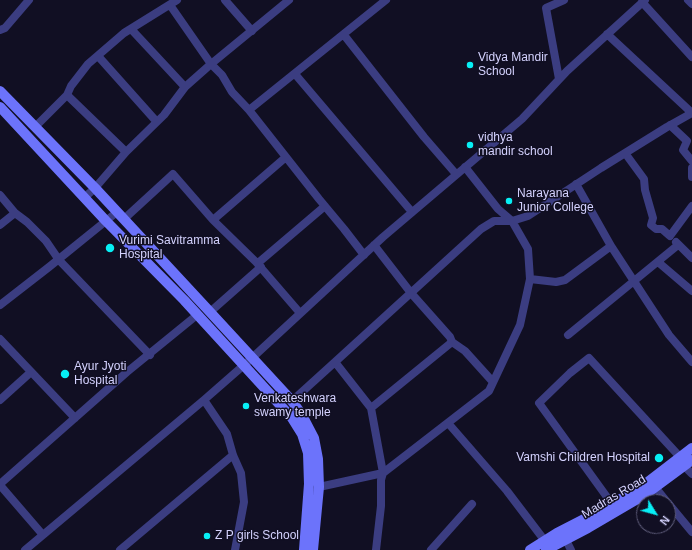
<!DOCTYPE html>
<style>
body{margin:0}
#map{position:relative;width:692px;height:550px;overflow:hidden;background:#110f23;font-family:Arial,sans-serif}
canvas{display:block}
.north{position:absolute;left:636px;top:494px;width:40px;height:40px;box-sizing:border-box;background:#110f23;border:1px solid #5f5d7b;border-radius:50%;rotate:127deg;font-size:11px;font-weight:700;line-height:16px;text-align:center;color:#d4d2fe}
.north::after{content:'';display:block;margin:auto;width:14px;height:18px;background:#07eff5;clip-path:polygon(50% 0,100% 100%,50% 72%,0 100%)}
</style>
<div id="map">
<canvas width="692" height="550"></canvas>
<div class="north">N</div>
</div>
<script>
const c = document.querySelector('canvas').getContext('2d');
c.lineJoin = 'round';
function toPath(rows) {
  const path = new Path2D();
  for (const r of rows) {
    path.moveTo(r[0], r[1]);
    for (let i = 2; i < r.length; i += 2) path.lineTo(r[i], r[i + 1]);
  }
  return path;
}
function stroke(path, color, width, dash) {
  c.strokeStyle = color;
  c.lineWidth = width;
  c.lineCap = dash ? 'butt' : 'round';
  c.setLineDash(dash || []);
  c.stroke(path);
}
function label(font, color, halo, rows, align = 'center') {
  c.font = font + ' Arial,sans-serif';
  c.lineWidth = 3;
  c.setLineDash([]);
  c.textBaseline = 'middle';
  c.strokeStyle = halo;
  c.fillStyle = color;
  for (const [text, x, y, turn = 0] of rows) {
    c.save();
    c.translate(x, y);
    c.rotate((+turn || 0) * Math.PI / 180);
    c.textAlign = isNaN(turn) ? turn : align;
    if (halo) c.strokeText(text, 0, 0);
    c.fillText(text, 0, 0);
    c.restore();
  }
}
stroke(toPath([
 [225,0,252,31],
 [688,0,692,4],
 [642,2,692,57],
 [170,5,211,64,222,75,232,92,249,110,319,199,344,229,364,255],
 [131,29,185,87],
 [0,30,5,28,29,0],
 [344,35,424,137,456,174],
 [98,56,156,121],
 [295,74,412,212],
 [559,79,546,8,564,0],
 [67,95,126,152],
 [249,110,386,0],
 [670,125,687,141,683,150,692,161],
 [35,127,67,95,71,86,88,64,124,33,177,0],
 [625,153,644,179,645,190,653,218,651,225,656,229,662,229,670,236,692,206],
 [465,167,498,209,512,221,528,216,601,168,667,127,692,113,607,34],
 [692,168,692,177],
 [0,195,15,213,27,222,46,241,59,260,150,355],
 [84,198,95,188,126,152,164,115,185,87,211,64,289,0],
 [124,219,173,174,213,220,256,262,300,313],
 [213,220,286,157],
 [0,225,15,213],
 [676,242,692,258],
 [374,245,411,293,450,337,452,342,465,351,493,382],
 [611,246,669,335,692,362],
 [658,262,692,291],
 [258,263,325,206],
 [530,279,556,282,565,280,611,246,576,184],
 [0,305,49,267,117,212],
 [210,312,261,267],
 [568,335,678,245],
 [0,339,75,418],
 [335,362,481,229,494,221,512,221,528,249,530,279,520,325,489,391,383,473,381,480,381,506,376,550],
 [0,400,31,372],
 [204,400,227,434,233,455,241,473,244,502,235,550],
 [292,401,335,362,371,408,383,473,319,487],
 [371,408,452,342],
 [448,423,507,491,545,541],
 [684,466,692,474],
 [651,482,667,502],
 [0,484,127,372,197,315],
 [0,485,43,535],
 [668,503,692,532],
 [612,504,539,403,570,373,589,358,680,457],
 [566,540,571,550],
 [25,550,204,400,252,358,383,237,522,119,567,71,645,0],
 [120,550,233,455],
 [431,550,472,504]
]), '#3b3d81', 8);
stroke(toPath([
 [0,91,95,188,210,312,292,401,302,415,314,438,318,459,319,487,313,550],
 [0,107,106,221,184,300,292,418,302,434,308,453,309,484,304,550],
 [530,550,557,533,592,515,640,488,692,448],
 [546,550,588,528,646,494,692,460]
]), '#6c73fb', 10);
for (const [x, y, r, color] of [
 [470,65,4,"#07eff5"],
 [470,145,4,"#07eff5"],
 [509,201,4,"#07eff5"],
 [110,248,5,"#07eff5"],
 [65,374,5,"#07eff5"],
 [246,406,4,"#07eff5"],
 [659,458,5,"#07eff5"],
 [207,536,4,"#07eff5"]
]) {
  const dot = new Path2D();
  dot.arc(x, y, r, 0, 2 * Math.PI);
  c.fillStyle = color;
  c.fill(dot);
  stroke(dot, '#110f23', 1.5);
}
label('12px', '#d4d2fe', '#110f23', [
 ["Vidya Mandir",478,58],
 ["School",478,72],
 ["vidhya",478,138],
 ["mandir school",478,152],
 ["Narayana",517,194],
 ["Junior College",517,208],
 ["Vurimi Savitramma",119,241],
 ["Hospital",119,255],
 ["Ayur Jyoti",74,367],
 ["Hospital",74,381],
 ["Venkateshwara",254,399],
 ["swamy temple",254,413],
 ["Vamshi Children Hospital",650,458,"right"],
 ["Z P girls School",215,536]
], 'left');
label('12px', '#d4d2fe', '#110f23', [
 ["Madras Road",614,497,-31]
]);
</script>
